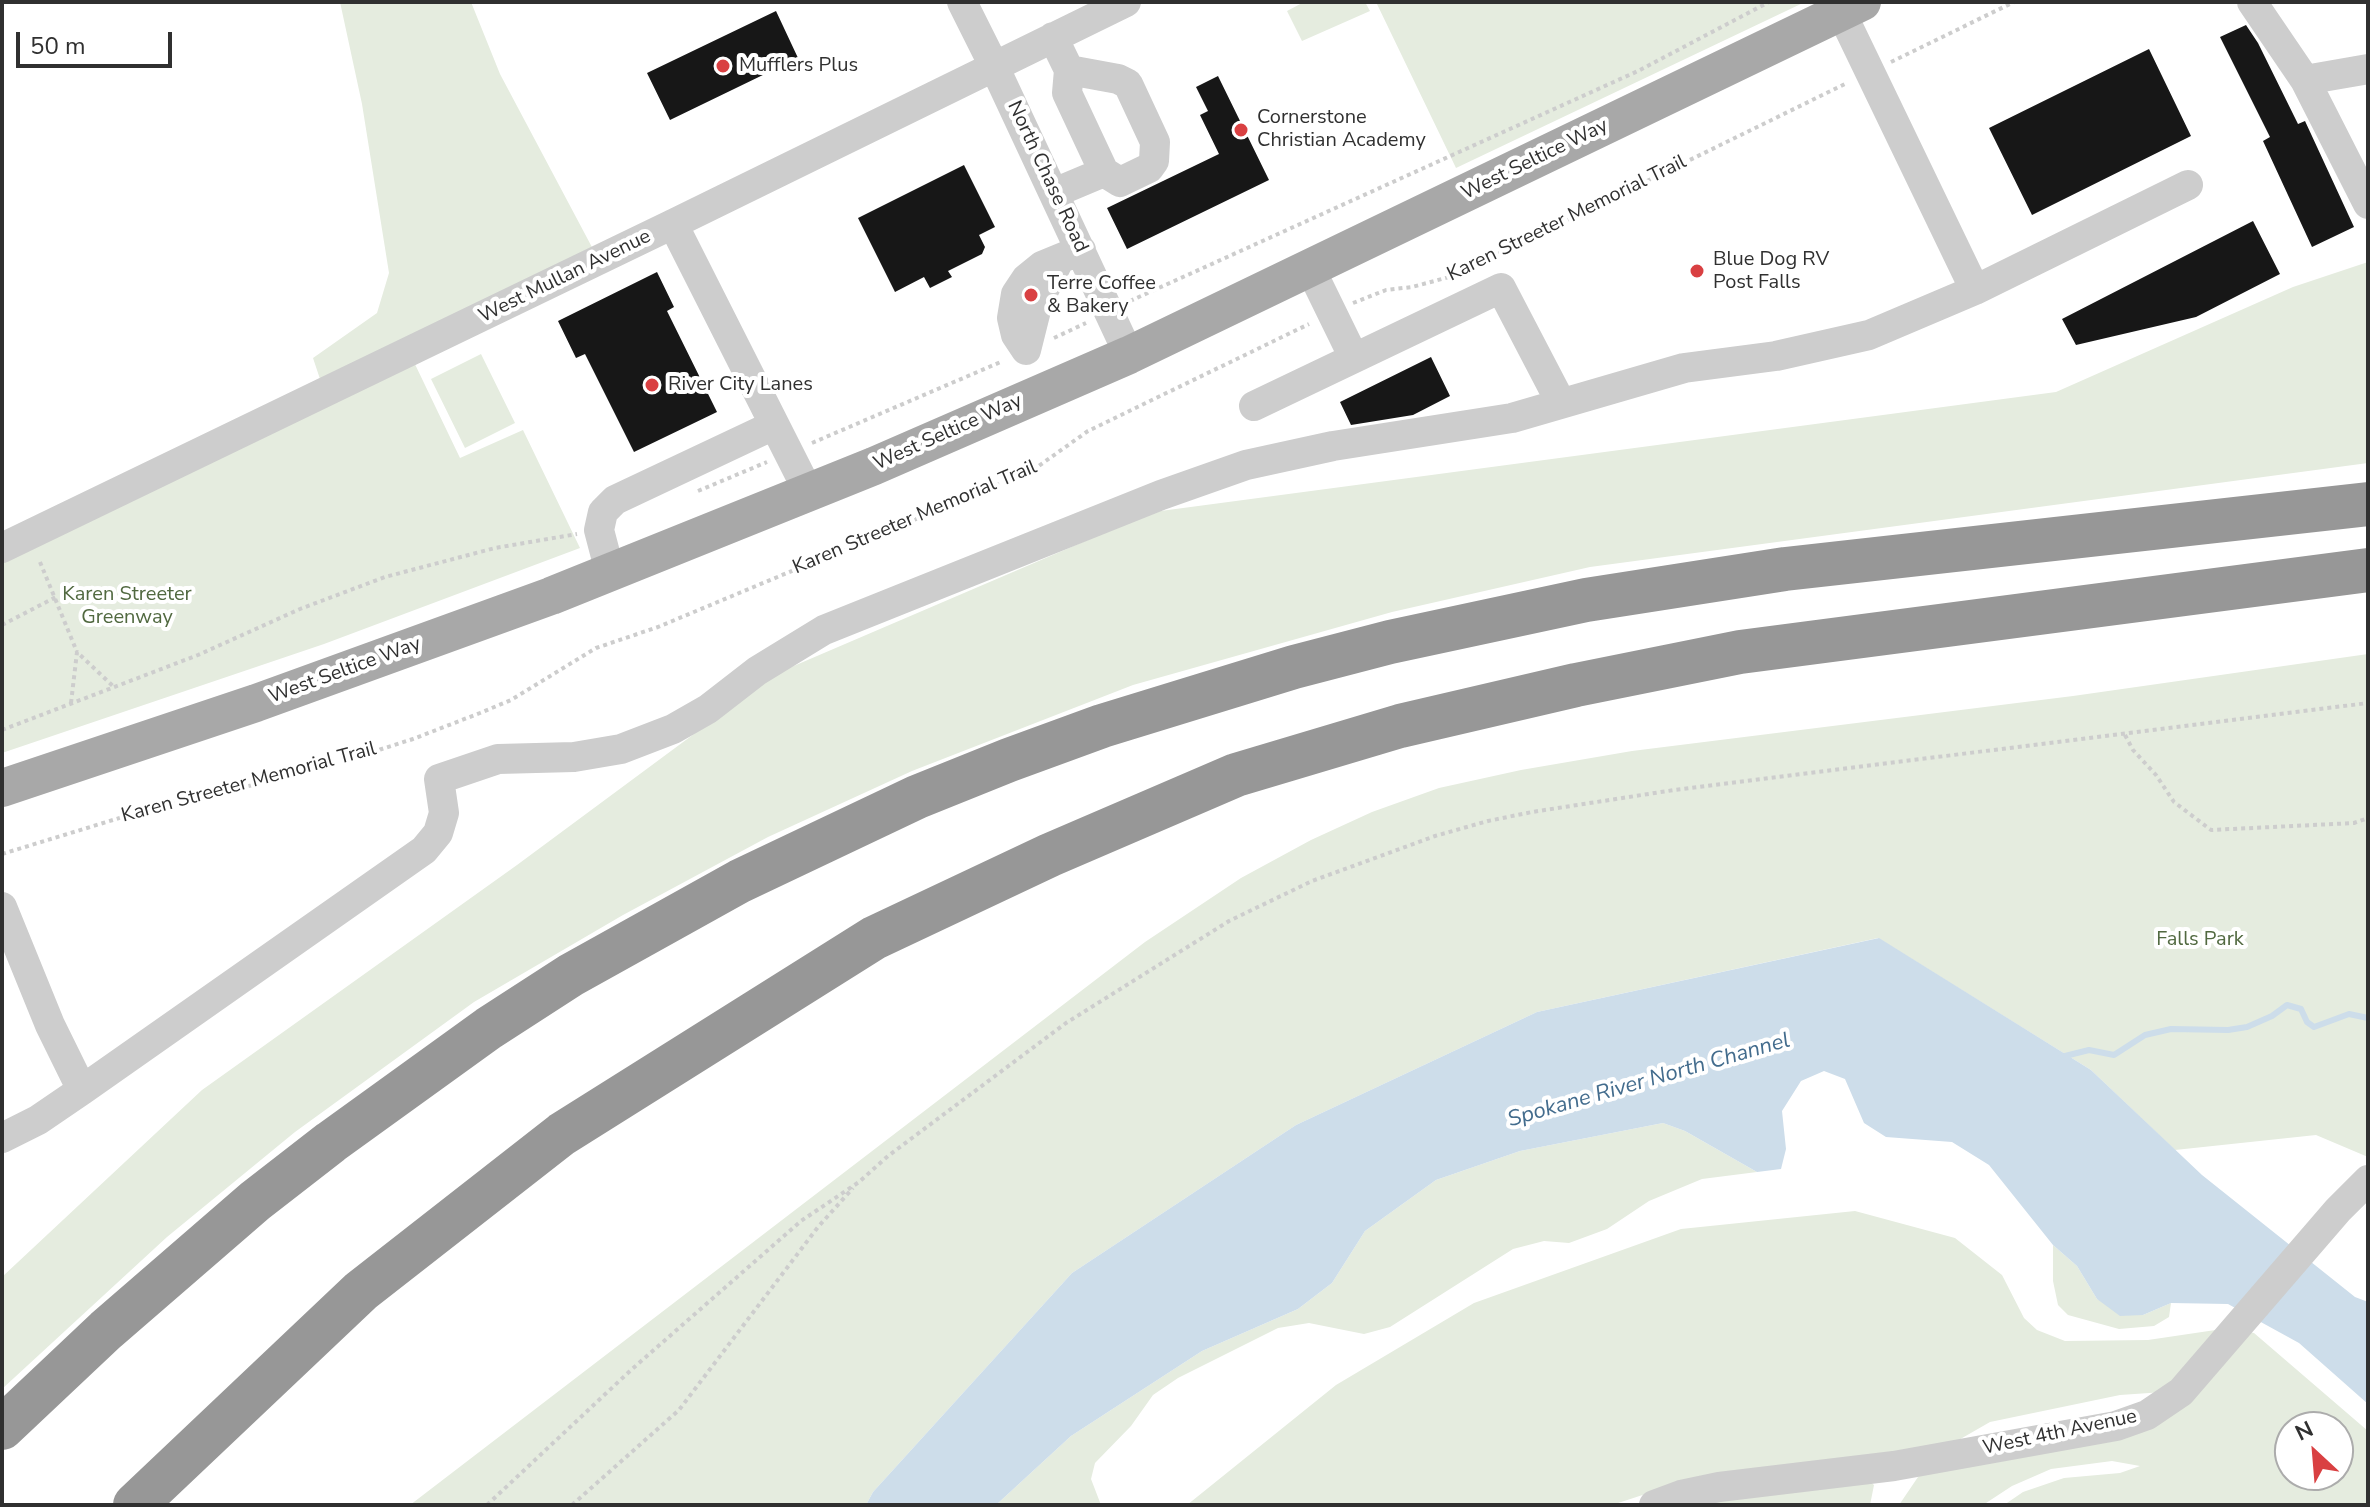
<!DOCTYPE html>
<style>
body{margin:0}
#map{position:relative;width:2370px;height:1507px;overflow:hidden;background:#fff;font-family:"Nunito Sans",sans-serif}
canvas{display:block}
.frame{position:absolute;inset:0;border:4px solid #303030;pointer-events:none}
.north{position:absolute;left:2274px;top:1411px;width:80px;height:80px;box-sizing:border-box;background:#fff;border:2px solid #acacac;border-radius:50%;rotate:334deg;font-size:22px;font-weight:700;line-height:32px;text-align:center;color:#303030}
.north::after{content:'';display:block;margin:auto;width:28px;height:36px;background:#d94042;clip-path:polygon(50% 0,100% 100%,50% 72%,0 100%)}
.scale{position:absolute;left:16px;top:32px;width:156px;height:36px;box-sizing:border-box;border:4px solid #303030;border-top:0;padding-left:10px;font-size:24px;line-height:28px;white-space:nowrap;color:#303030;-webkit-text-stroke:6px #fff;paint-order:stroke}
</style>
<div id="map">
<canvas width="2370" height="1507"></canvas>
<div class="frame"></div>
<div class="north">N</div>
<div class="scale">50 m</div>
</div>
<script>
const c = document.querySelector('canvas').getContext('2d');
c.lineJoin = 'round';
function fillPath(path, color) {
  c.fillStyle = color;
  c.fill(path, 'evenodd');
}
function toPath(rows) {
  const path = new Path2D();
  for (const r of rows) {
    path.moveTo(r[0], r[1]);
    for (let i = 2; i < r.length; i += 2) path.lineTo(r[i], r[i + 1]);
  }
  return path;
}
function stroke(path, color, width, dash) {
  c.strokeStyle = color;
  c.lineWidth = width;
  c.lineCap = dash ? 'butt' : 'round';
  c.setLineDash(dash || []);
  c.stroke(path);
}
function label(font, color, halo, rows, align = 'center') {
  c.font = font + ' "Nunito Sans",sans-serif';
  c.lineWidth = 8;
  c.setLineDash([]);
  c.textBaseline = 'middle';
  c.strokeStyle = halo;
  c.fillStyle = color;
  for (const [text, x, y, turn = 0] of rows) {
    c.save();
    c.translate(x, y);
    c.rotate((+turn || 0) * Math.PI / 180);
    c.textAlign = isNaN(turn) ? turn : align;
    if (halo) c.strokeText(text, 0, 0);
    c.fillText(text, 0, 0);
    c.restore();
  }
}
fillPath(toPath([
 [340,2,471,2,500,74,594,251,320,379,313,358,377,313,389,273,362,104],
 [1304,2,1365,2,1370,11,1302,41,1287,11],
 [1376,2,1805,2,1456,168],
 [2368,262,2368,463,1590,567,1392,612,1133,685,912,771,768,837,623,915,474,1002,295,1132,167,1237,2,1389,2,1277,202,1090,517,865,775,674,1153,512,2056,392,2293,287],
 [481,354,515,423,465,448,431,379],
 [412,358,460,458,523,430,580,548,324,644,2,753,2,556],
 [2368,654,2368,1157,2316,1135,2175,1150,2091,1070,1878,938,1537,1012,1296,1125,1072,1273,873,1492,866,1505,410,1505,1145,942,1241,878,1311,840,1372,812,1439,788,1521,770,1632,751,2073,696],
 [1663,1123,1685,1131,1757,1172,1702,1179,1649,1201,1607,1229,1569,1243,1544,1241,1513,1249,1390,1327,1364,1334,1309,1323,1278,1328,1178,1378,1153,1395,1131,1426,1095,1463,1091,1479,1101,1505,996,1505,1071,1436,1202,1351,1298,1309,1332,1283,1365,1231,1436,1180,1520,1151],
 [1855,1211,1955,1238,2002,1275,2024,1318,2037,1330,2065,1341,2148,1340,2229,1328,2254,1333,2368,1431,2368,1505,2004,1505,2023,1492,2064,1478,2120,1473,2140,1466,2112,1461,2051,1469,2012,1486,1983,1505,1899,1505,1918,1477,1931,1468,2149,1430,2164,1392,2120,1395,1990,1422,1950,1445,1670,1486,1612,1505,1187,1505,1336,1385,1474,1303,1681,1229],
 [2290,1427,2338,1427,2338,1475,2290,1475],
 [2053,1245,2077,1266,2097,1299,2143,1315,2171,1303,2169,1317,2154,1326,2119,1329,2068,1315,2058,1305,2053,1281],
 [1867,1479,1874,1485,1870,1505,1680,1505]
]), '#e5ecdf');
fillPath(toPath([
 [1879,938,2091,1070,2202,1175,2355,1297,2368,1302,2368,1404,2299,1343,2228,1304,2171,1303,2143,1315,2120,1316,2097,1299,2077,1266,2053,1245,1989,1165,1952,1142,1886,1137,1864,1123,1845,1079,1824,1071,1801,1081,1782,1111,1786,1149,1781,1169,1757,1172,1685,1131,1663,1123,1520,1151,1436,1180,1365,1231,1332,1283,1298,1309,1202,1351,1071,1436,996,1505,866,1505,873,1492,1072,1273,1296,1125,1537,1012]
]), '#cdddea');
stroke(toPath([
 [2061,1057,2089,1050,2114,1055,2145,1035,2171,1029,2228,1030,2247,1027,2272,1016,2287,1005,2301,1009,2307,1022,2314,1027,2349,1014,2368,1018]
]), '#cdddea', 6);
fillPath(toPath([
 [776,11,798,58,670,120,647,73],
 [2246,25,2258,43,2298,124,2305,121,2354,227,2312,247,2263,141,2270,137,2220,37],
 [2149,49,2191,136,2032,215,1989,128],
 [1218,76,1269,180,1127,249,1107,208,1219,154,1200,115,1208,111,1196,87],
 [964,165,995,227,979,235,985,247,982,254,948,271,952,277,930,288,924,277,895,292,858,218],
 [2253,221,2280,274,2196,317,2076,345,2062,319],
 [657,272,674,307,667,311,717,412,634,452,585,354,576,358,558,321],
 [1431,357,1450,396,1413,415,1351,425,1340,402]
]), '#171717');
stroke(toPath([
 [1891,62,2014,2],
 [1130,301,1638,71,1769,2],
 [1353,303,1386,290,1412,287,1453,276,1847,83],
 [1054,338,1086,323],
 [812,443,1003,361],
 [698,491,767,462],
 [40,562,77,652],
 [2,625,56,597],
 [71,703,77,652,114,687],
 [2,730,198,655,300,609,385,577,495,548,577,534],
 [2125,735,2133,750,2156,775,2174,802,2211,830,2354,823,2368,818],
 [2,854,188,797,265,783,316,770,413,739,480,713,511,700,596,648,658,627,1033,470,1088,431,1309,324],
 [487,1505,631,1370,801,1221,859,1182,888,1156,1066,1023,1229,921,1312,881,1435,836,1488,821,1532,812,1674,790,2368,703],
 [572,1505,679,1410,818,1227,853,1188]
]), '#cdcdcd', 4, [4, 4]);
stroke(toPath([
 [962,2,994,66,1129,355],
 [2252,2,2305,80,2368,204],
 [1841,12,1975,290],
 [1053,37,1069,70,1067,93,1104,172,1120,182,1149,168,1154,161,1155,142,1128,84,1118,79,1069,70],
 [2305,80,2368,69],
 [1054,193,1104,172],
 [673,224,809,493],
 [1059,260,1038,302,1026,350,1016,335,1012,318,1016,294,1026,279,1042,266,1081,250],
 [1310,268,1354,358],
 [1254,406,1501,288,1561,403],
 [2,548,673,224,1126,2],
 [610,572,599,530,603,512,615,500,774,425],
 [2,907,50,1025,82,1090],
 [2,1138,38,1120,82,1090,424,850,438,833,444,813,439,779,498,759,574,757,621,749,673,729,708,709,757,671,824,630,1161,495,1246,465,1333,446,1512,418,1684,368,1776,356,1869,335,1975,290,2188,185],
 [1654,1505,1681,1495,1719,1487,1894,1466,2116,1426,2147,1415,2181,1392,2338,1210,2368,1180]
]), '#cdcdcd', 30);
stroke(toPath([
 [2,788,256,703,551,596,874,466,1129,355,1862,2]
]), '#a8a8a8', 38);
stroke(toPath([
 [2,1428,106,1330,255,1201,331,1142,489,1028,571,975,740,881,917,797,1009,760,1102,726,1294,667,1390,642,1586,600,1785,569,2368,504],
 [135,1505,361,1291,562,1134,874,938,1050,855,1236,775,1400,726,1576,685,1740,652,2368,570]
]), '#979797', 44);
for (const [x, y, r, color] of [
 [723,66,8,"#d94042"],
 [1241,130,8,"#d94042"],
 [1697,271,8,"#d94042"],
 [1031,295,8,"#d94042"],
 [652,385,8,"#d94042"]
]) {
  const dot = new Path2D();
  dot.arc(x, y, r, 0, 2 * Math.PI);
  c.fillStyle = color;
  c.fill(dot);
  stroke(dot, '#fff', 3);
}
label('20px', '#303030', '#fff', [
 ["Mufflers Plus",739,66],
 ["Cornerstone",1257,118],
 ["Christian Academy",1257,141],
 ["Blue Dog RV",1713,260],
 ["Post Falls",1713,283],
 ["Terre Coffee",1047,284],
 ["& Bakery",1047,307],
 ["River City Lanes",668,385]
], 'left');
label('20px', '#303030', '#fff', [
 ["West Seltice Way",1535,160,-26],
 ["North Chase Road",1047,177,65],
 ["Karen Streeter Memorial Trail",1567,219,-26],
 ["West Mullan Avenue",565,277,-26],
 ["West Seltice Way",948,433,-24],
 ["Karen Streeter Memorial Trail",915,518,-23],
 ["West Seltice Way",345,671,-20],
 ["Karen Streeter Memorial Trail",249,783,-15],
 ["West 4th Avenue",2060,1433,-12]
]);
label('20px', '#516940', '#fff', [
 ["Karen Streeter",127,595],
 ["Greenway",127,618],
 ["Falls Park",2200,940]
]);
label('italic 22px', '#436c8d', '#fff', [
 ["Spokane River North Channel",1649,1081,-16]
]);
</script>
